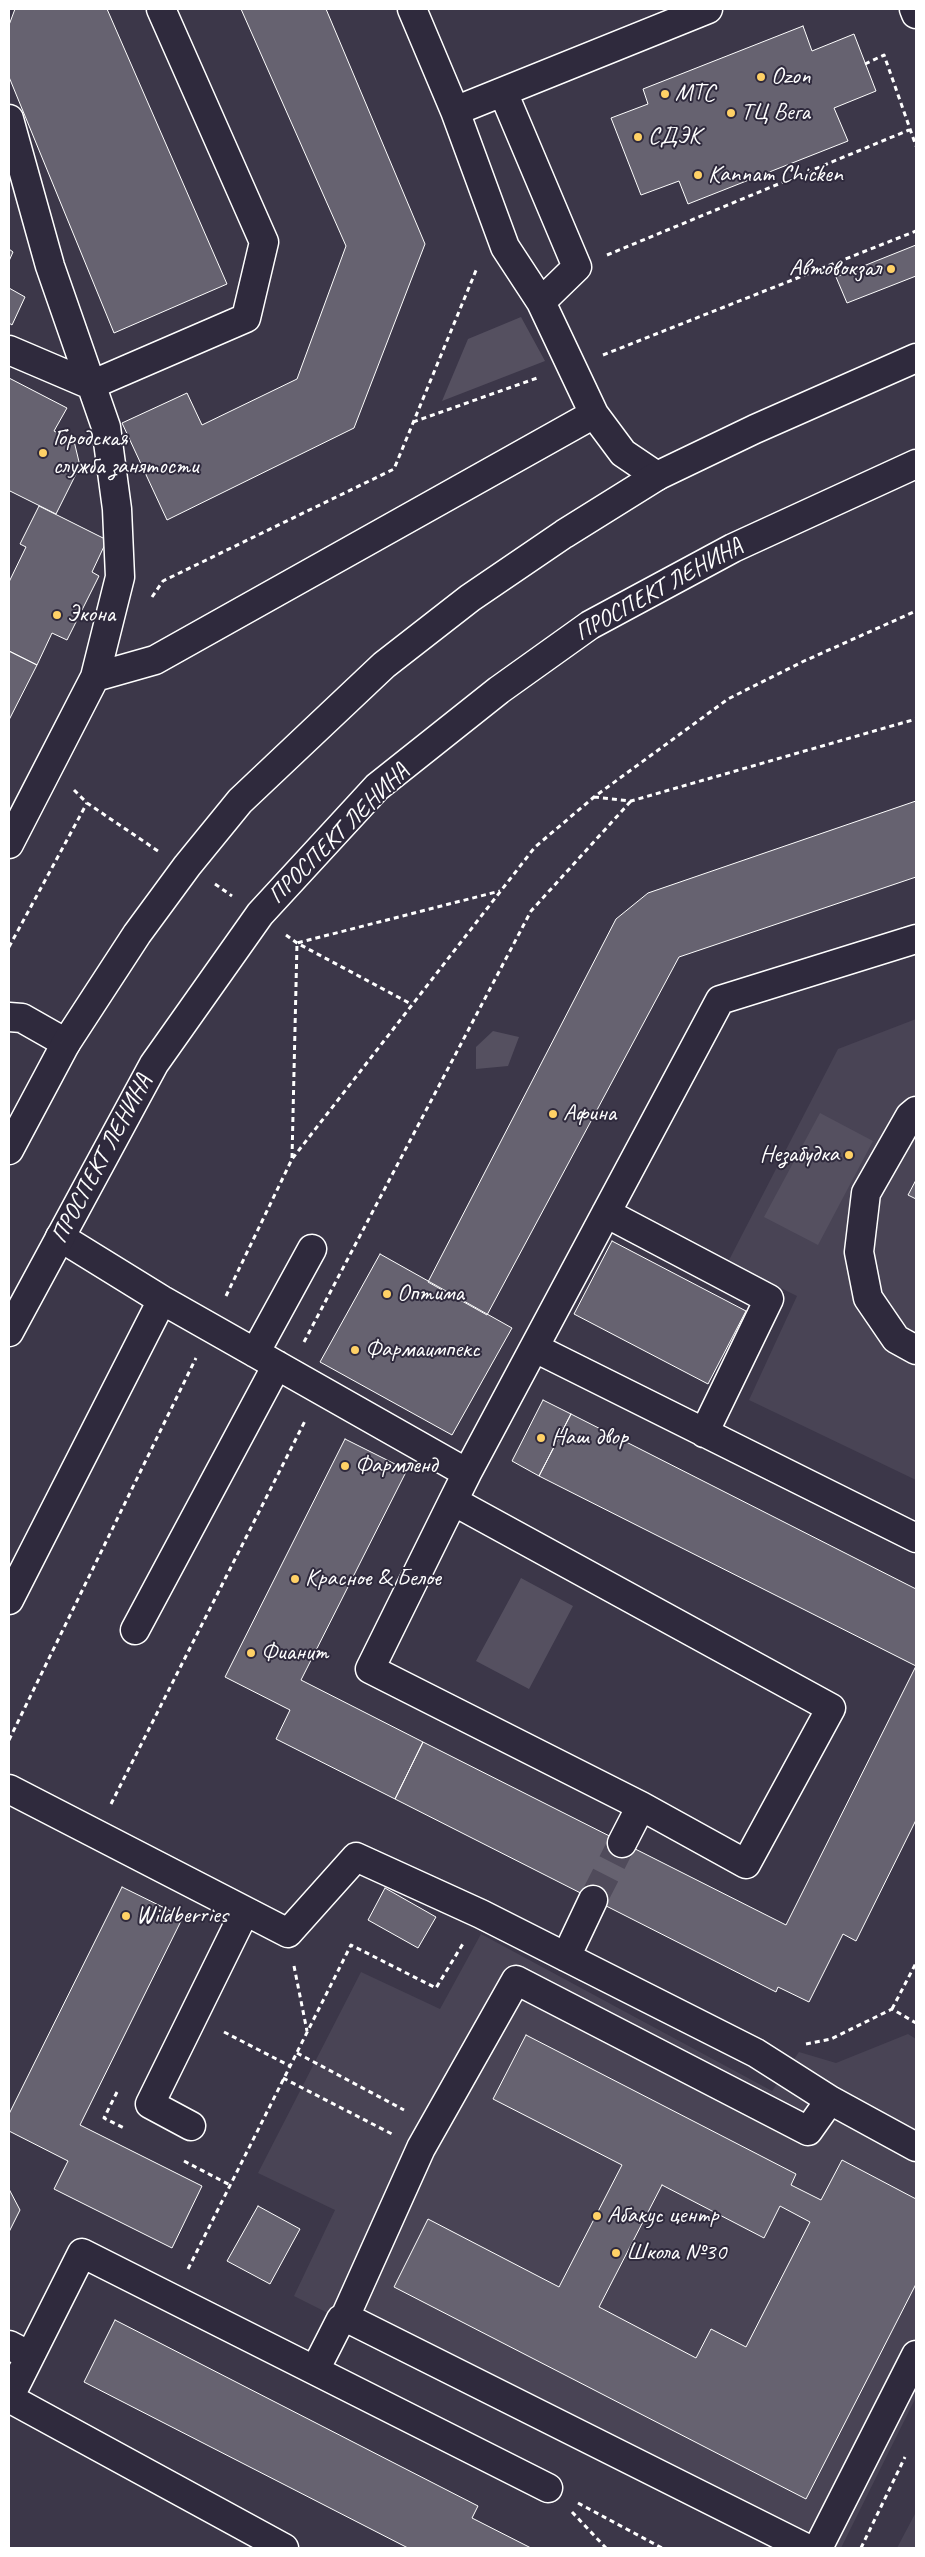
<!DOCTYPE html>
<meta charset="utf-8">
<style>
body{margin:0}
#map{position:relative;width:925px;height:2557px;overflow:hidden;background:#3c3749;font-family:Caveat,sans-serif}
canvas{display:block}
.frame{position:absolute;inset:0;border:10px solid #fff;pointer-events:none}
</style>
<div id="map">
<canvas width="925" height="2557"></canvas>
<div class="frame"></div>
</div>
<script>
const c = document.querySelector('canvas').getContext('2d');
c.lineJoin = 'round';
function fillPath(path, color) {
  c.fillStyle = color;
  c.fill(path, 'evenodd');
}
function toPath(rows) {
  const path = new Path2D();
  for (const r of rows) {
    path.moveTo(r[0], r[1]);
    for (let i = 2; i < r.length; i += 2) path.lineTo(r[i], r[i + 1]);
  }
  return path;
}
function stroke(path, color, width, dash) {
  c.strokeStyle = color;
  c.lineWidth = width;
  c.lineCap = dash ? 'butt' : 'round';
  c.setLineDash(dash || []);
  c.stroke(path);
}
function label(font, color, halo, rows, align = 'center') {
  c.font = font + ' Caveat,sans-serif';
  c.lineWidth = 4;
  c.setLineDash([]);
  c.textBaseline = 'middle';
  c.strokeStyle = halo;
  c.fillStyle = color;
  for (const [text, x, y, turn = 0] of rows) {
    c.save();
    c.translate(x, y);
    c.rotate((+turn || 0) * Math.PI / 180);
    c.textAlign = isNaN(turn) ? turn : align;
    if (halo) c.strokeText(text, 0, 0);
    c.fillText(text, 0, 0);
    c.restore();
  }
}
fillPath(toPath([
 [916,1019,916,1480,749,1400,797,1296,728,1262,838,1049],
 [481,1934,772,2091,799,2052,836,2063,908,2034,916,2039,916,2397,841,2548,795,2548,294,2296,335,2210,258,2173,361,1972,440,2009],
 [916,2512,916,2548,897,2548]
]), '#494455');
fillPath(toPath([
 [521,317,545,361,442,401,468,339],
 [493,1031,519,1037,508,1066,476,1069,476,1047],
 [820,1113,873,1141,818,1245,764,1217],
 [521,1578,573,1606,529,1689,476,1661]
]), '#555060');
const building = toPath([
 [15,9,107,9,227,284,114,333,9,77,9,25,15,9],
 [241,9,326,9,425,244,354,428,167,520,122,423,187,393,202,425,297,379,346,246,241,9],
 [803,26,812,51,854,34,876,91,834,108,848,141,688,204,679,181,641,195,611,118,648,104,643,89,803,26],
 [916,245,916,276,847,303,836,277,916,245],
 [9,249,13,252,9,261,9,249],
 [9,288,25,297,12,325,9,323,9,288],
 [9,378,67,408,54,431,74,441,80,466,56,514,10,491,9,494,9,378],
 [39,506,107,540,92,572,99,576,67,640,52,633,37,665,9,651,9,582,26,547,20,544,39,506],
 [9,651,37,665,9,720,9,651],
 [916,801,916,877,679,957,487,1315,428,1282,616,919,648,893,916,801],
 [916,1180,916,1199,908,1195,916,1180],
 [612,1241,746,1311,708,1384,574,1314,612,1241],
 [380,1254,512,1328,452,1435,320,1362,380,1254],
 [543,1400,571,1414,539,1476,512,1461,543,1400],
 [571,1414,916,1589,916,1666,539,1476,571,1414],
 [345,1439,407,1470,301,1680,423,1742,395,1799,276,1739,290,1710,225,1677,345,1439],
 [916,1666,916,1820,856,1941,843,1934,809,2002,778,1987,776,1992,395,1799,423,1742,786,1925,916,1666],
 [122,1887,183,1917,80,2125,202,2186,172,2248,54,2189,68,2161,9,2131,9,2114,122,1887],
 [385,1888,436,1917,418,1948,368,1920,385,1888],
 [526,2035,796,2174,791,2185,821,2200,842,2160,916,2199,916,2284,806,2499,394,2287,428,2219,559,2287,622,2165,493,2099,526,2035],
 [662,2185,764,2238,780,2206,810,2222,746,2347,711,2329,696,2358,599,2307,662,2185],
 [9,2189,20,2210,9,2232,9,2189],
 [258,2206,300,2229,270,2284,227,2261,258,2206],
 [115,2320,478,2506,472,2518,531,2548,408,2548,84,2382,115,2320]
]);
fillPath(building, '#666270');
stroke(building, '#fff', 1);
stroke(toPath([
 [593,1900,622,1843]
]), '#504b5b', 28, [28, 14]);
const minor = toPath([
 [412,9,455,111,505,247,541,302,594,414,623,453,657,476],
 [914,9,916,14],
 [503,92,577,267,541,302],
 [455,111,708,9],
 [9,119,50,266,106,427,117,509,120,577,95,677],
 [9,350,91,385,246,318,264,242,161,9],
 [9,844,95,677,155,660,594,414],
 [9,1017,22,1018,66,1043],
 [916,1111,910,1116,866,1193,859,1252,868,1298,896,1339,916,1350],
 [606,1213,769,1299,704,1433],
 [60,1237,162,1300,467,1473],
 [535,1348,916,1538],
 [255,1353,312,1249],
 [453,1501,831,1708,746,1864,641,1806,370,1669,453,1501,467,1473,720,1000,916,939],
 [9,1600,162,1300],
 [135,1630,277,1365],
 [9,1789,288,1933,356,1857,481,1914,756,2053,830,2100,916,2147],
 [622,1843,641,1806],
 [566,1957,593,1900],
 [191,2126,150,2104,245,1911],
 [345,2317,806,2548],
 [9,2345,30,2356],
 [315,2370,341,2319,345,2317,421,2148,516,1980,808,2131,830,2100],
 [284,2548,9,2398,82,2253,548,2488],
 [818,2548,916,2355]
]);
const major = toPath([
 [9,1150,66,1043,137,934,187,866,240,801,384,665,470,598,564,534,657,476,755,429,916,358],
 [9,1332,154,1064,260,914,377,787,499,690,590,625,733,548,916,464]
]);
stroke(minor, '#fff', 31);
stroke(major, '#fff', 31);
stroke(toPath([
 [865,64,884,55,916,146],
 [607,255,909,130],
 [603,355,916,231],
 [413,422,540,377],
 [152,597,163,581,394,469,477,268],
 [74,790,87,803,158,851],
 [594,797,631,801,916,719],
 [215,884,232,896],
 [286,935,297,943,411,1004],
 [9,947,87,803],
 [292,1158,297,943,500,891],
 [226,1296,292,1159,535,847,594,797,728,699,802,662,916,611],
 [304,1342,531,911,631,801],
 [9,1740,196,1358],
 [111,1804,306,1419],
 [294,1966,307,2031],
 [892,2009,916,1963],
 [224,2032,290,2066],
 [806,2044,831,2039,892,2009,916,2023],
 [297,2053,404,2110],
 [283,2078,392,2134],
 [117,2092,104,2118,126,2129],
 [184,2161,230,2185],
 [188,2269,351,1945,436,1988,464,1942],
 [578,2503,662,2548],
 [572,2512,606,2548],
 [861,2548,905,2457]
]), '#fff', 3, [5, 4]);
stroke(minor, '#2f2a3d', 28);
stroke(major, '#2f2a3d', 28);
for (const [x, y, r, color] of [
 [761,77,5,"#ffd166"],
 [665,94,5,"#ffd166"],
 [731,113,5,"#ffd166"],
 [638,137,5,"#ffd166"],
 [698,175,5,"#ffd166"],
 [891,269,5,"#ffd166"],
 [43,453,5,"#ffd166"],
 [57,615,5,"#ffd166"],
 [553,1114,5,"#ffd166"],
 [849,1155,5,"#ffd166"],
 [387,1294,5,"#ffd166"],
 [355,1350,5,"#ffd166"],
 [541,1438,5,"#ffd166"],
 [345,1466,5,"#ffd166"],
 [295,1579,5,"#ffd166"],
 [251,1653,5,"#ffd166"],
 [126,1916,5,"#ffd166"],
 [597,2216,5,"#ffd166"],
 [616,2253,5,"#ffd166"]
]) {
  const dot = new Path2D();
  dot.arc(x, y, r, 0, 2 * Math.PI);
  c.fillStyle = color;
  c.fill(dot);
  stroke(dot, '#2f2a3d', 2);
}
label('24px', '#fff', '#2f2a3d', [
 ["Ozon",771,77],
 ["МТС",675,94],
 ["ТЦ Вега",741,113],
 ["СДЭК",648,137],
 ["Kannam Chicken",708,175],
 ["Автовокзал",881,269,"right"],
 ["Городская",53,439],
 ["служба занятости",53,467],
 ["Экона",67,615],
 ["Афина",563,1114],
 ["Незабудка",839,1155,"right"],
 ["Оптима",397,1294],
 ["Фармаимпекс",365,1350],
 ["Наш двор",551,1438],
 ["Фармленд",355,1466],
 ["Красное & Белое",305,1579],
 ["Фианит",261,1653],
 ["Wildberries",136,1916],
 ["Абакус центр",607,2216],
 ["Школа №30",626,2253]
], 'left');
label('24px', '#fff', '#2f2a3d', [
 ["ПРОСПЕКТ ЛЕНИНА",659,590,-29],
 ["ПРОСПЕКТ ЛЕНИНА",339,834,-45],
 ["ПРОСПЕКТ ЛЕНИНА",102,1159,-62]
]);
</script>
